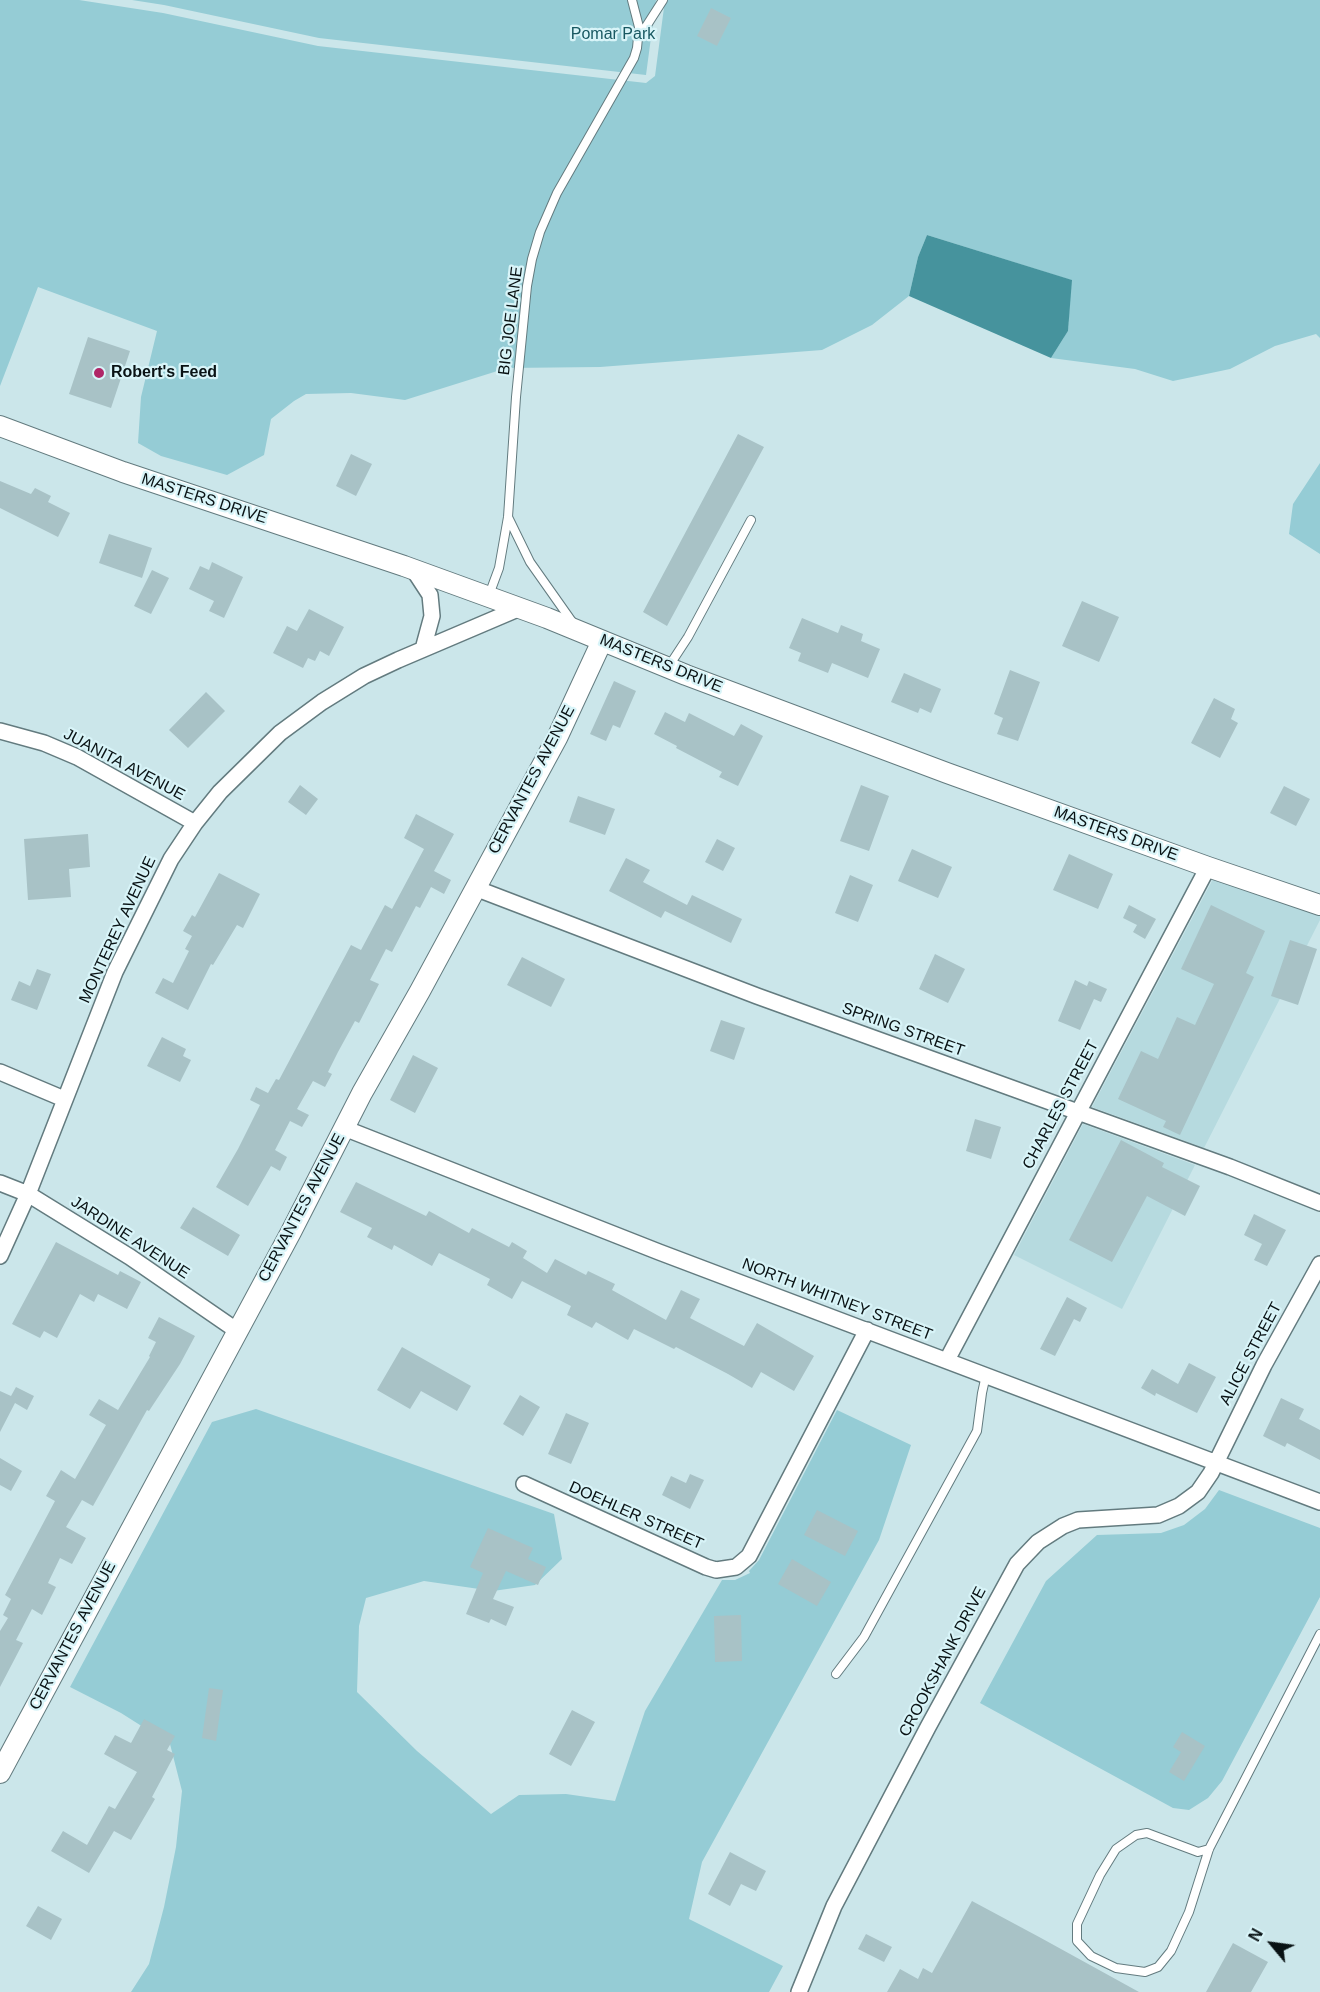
<!DOCTYPE html>
<style>
body{margin:0}
#map{position:relative;width:1320px;height:1992px;overflow:hidden;background:#cbe6ea;font-family:Helvetica,sans-serif}
canvas{display:block}
.north{position:absolute;left:1242px;top:1914px;width:60px;height:60px;-webkit-text-stroke:4px #d8f4f8;paint-order:stroke;rotate:299deg;font-size:16px;font-weight:700;line-height:24px;text-align:center;color:#091214}
.north::after{content:'';display:block;margin:auto;width:21px;height:27px;background:#091214;clip-path:polygon(50% 0,100% 100%,50% 72%,0 100%)}
</style>
<div id="map">
<canvas width="1320" height="1992"></canvas>
<div class="north">N</div>
</div>
<script>
const c = document.querySelector('canvas').getContext('2d');
c.lineJoin = 'round';
function fillPath(path, color) {
  c.fillStyle = color;
  c.fill(path, 'evenodd');
}
function toPath(rows) {
  const path = new Path2D();
  for (const r of rows) {
    path.moveTo(r[0], r[1]);
    for (let i = 2; i < r.length; i += 2) path.lineTo(r[i], r[i + 1]);
  }
  return path;
}
function stroke(path, color, width, dash) {
  c.strokeStyle = color;
  c.lineWidth = width;
  c.lineCap = dash ? 'butt' : 'round';
  c.setLineDash(dash || []);
  c.stroke(path);
}
function label(font, color, halo, rows, align = 'center') {
  c.font = font + ' Helvetica,sans-serif';
  c.lineWidth = 4.5;
  c.setLineDash([]);
  c.textBaseline = 'middle';
  c.strokeStyle = halo;
  c.fillStyle = color;
  for (const [text, x, y, turn = 0] of rows) {
    c.save();
    c.translate(x, y);
    c.rotate((+turn || 0) * Math.PI / 180);
    c.textAlign = isNaN(turn) ? turn : align;
    if (halo) c.strokeText(text, 0, 0);
    c.fillText(text, 0, 0);
    c.restore();
  }
}
fillPath(toPath([
 [1213,879,1320,916,1320,920,1204,1148,1092,1107],
 [1083,1124,1195,1165,1122,1309,1014,1255]
]), '#b6dadf');
fillPath(toPath([
 [0,0,79,0,163,13,318,46,646,83,655,76,665,0,1320,0,1320,338,1316,334,1275,346,1230,369,1173,381,1135,369,1051,358,1068,331,1071,280,927,235,918,257,909,296,872,325,822,350,600,367,507,368,405,400,351,393,306,394,294,401,271,419,264,455,227,475,161,456,138,443,141,397,157,331,38,287,0,386],
 [132,0,656,0,646,75,319,38,164,5],
 [1320,463,1320,554,1289,534,1293,504],
 [256,1409,554,1514,562,1559,535,1585,493,1591,424,1581,366,1598,359,1626,357,1692,417,1751,491,1814,519,1795,566,1794,615,1801,645,1711,722,1580,735,1580,750,1573,749,1571,759,1560,837,1410,911,1445,879,1540,702,1862,689,1919,783,1966,769,1992,131,1992,149,1964,164,1907,176,1847,182,1791,170,1744,121,1713,70,1687,212,1422],
 [1219,1490,1320,1528,1320,1597,1222,1781,1208,1798,1189,1810,1173,1808,980,1703,1046,1581,1097,1535,1161,1533,1184,1525,1205,1509]
]), '#95ccd5');
fillPath(toPath([
 [927,235,1072,280,1068,331,1051,358,909,296,918,257]
]), '#46939d');
fillPath(toPath([
 [711,8,731,18,717,46,697,36],
 [88,337,130,351,111,408,69,394],
 [738,434,764,447,667,626,643,612],
 [351,454,372,464,356,496,336,486],
 [0,481,31,494,35,488,51,496,48,502,70,513,58,537,0,508],
 [109,534,152,548,142,578,99,563],
 [212,562,243,577,224,618,209,611,214,601,189,589,200,566,209,570],
 [152,570,169,578,151,614,134,606],
 [1082,601,1119,617,1099,662,1062,646],
 [309,609,344,627,329,656,320,651,315,661,308,658,303,668,273,653,287,626,297,631],
 [802,618,838,633,841,625,863,634,861,641,880,649,868,678,832,663,828,673,798,661,801,653,789,648],
 [1010,670,1040,682,1018,741,997,734,1003,718,994,714],
 [904,673,941,689,931,713,920,708,918,713,891,702],
 [614,681,636,691,620,728,613,725,606,741,590,734],
 [206,692,225,711,188,748,169,730],
 [1214,698,1235,709,1231,719,1238,723,1220,758,1191,743],
 [665,712,685,722,689,713,734,736,741,724,763,736,738,786,719,777,722,772,676,748,677,746,654,734],
 [300,785,318,799,306,815,288,802],
 [861,785,889,796,869,851,840,841],
 [1284,786,1310,799,1296,826,1270,813],
 [578,796,615,809,605,835,569,822],
 [416,814,454,834,434,871,451,880,444,894,431,887,420,908,416,906,392,952,386,949,370,980,379,984,359,1023,355,1021,338,1052,328,1072,332,1074,325,1087,313,1081,297,1109,309,1115,302,1127,290,1121,275,1150,287,1157,280,1171,271,1166,248,1206,216,1187,238,1149,260,1105,250,1100,256,1087,268,1093,276,1079,279,1080,351,945,361,950,385,905,392,909,424,849,404,838],
 [88,834,90,867,69,869,71,897,28,900,24,839],
 [717,839,735,848,723,871,705,862],
 [912,849,952,867,938,898,898,881],
 [1069,854,1113,874,1098,909,1053,890],
 [626,858,650,870,643,882,687,905,692,895,742,919,731,943,665,911,661,918,609,891],
 [219,873,260,894,243,928,237,925,213,965,211,964,188,1010,155,993,163,978,173,983,189,951,185,949,192,936,183,931,192,915,195,917],
 [850,875,873,885,858,922,835,913],
 [1129,905,1156,919,1145,939,1133,932,1137,925,1123,918],
 [1211,905,1265,931,1246,973,1254,977,1180,1135,1163,1127,1166,1121,1118,1099,1141,1051,1158,1059,1177,1017,1195,1025,1214,984,1181,969],
 [1290,940,1317,949,1298,1005,1271,996],
 [935,954,965,969,948,1003,919,989],
 [522,957,565,979,551,1007,507,985],
 [37,969,51,974,37,1010,11,1000,19,981,30,986],
 [1075,980,1087,986,1089,981,1107,989,1101,1002,1094,999,1080,1030,1058,1021],
 [721,1020,745,1028,734,1060,710,1051],
 [162,1037,186,1049,183,1056,191,1060,180,1082,147,1066],
 [413,1055,438,1068,415,1113,390,1100],
 [975,1119,1001,1127,991,1159,966,1151],
 [1121,1140,1164,1163,1162,1167,1200,1186,1185,1216,1147,1196,1112,1262,1069,1240],
 [356,1182,426,1216,429,1211,469,1233,472,1228,509,1247,512,1242,527,1251,523,1258,547,1273,555,1259,586,1275,588,1271,615,1284,612,1290,666,1320,681,1290,700,1299,690,1318,744,1346,757,1323,814,1356,794,1391,761,1372,752,1388,728,1374,676,1347,674,1349,634,1329,628,1340,596,1322,592,1328,567,1315,571,1306,522,1281,512,1299,487,1285,490,1279,439,1253,432,1266,394,1245,392,1250,367,1237,372,1228,340,1212],
 [193,1207,240,1235,228,1256,180,1228],
 [1254,1214,1286,1230,1267,1266,1254,1260,1262,1244,1244,1235],
 [56,1242,118,1275,120,1271,141,1282,127,1309,98,1294,94,1302,80,1294,57,1338,44,1331,40,1338,12,1324],
 [1067,1297,1087,1308,1080,1322,1074,1319,1055,1356,1040,1349],
 [159,1317,195,1336,180,1364,149,1411,147,1410,93,1506,82,1500,66,1527,86,1538,72,1564,60,1558,48,1583,56,1587,42,1615,32,1609,16,1640,23,1643,0,1687,0,1631,8,1618,3,1615,11,1599,5,1595,55,1501,46,1496,61,1470,75,1479,106,1425,89,1415,99,1399,118,1410,150,1357,149,1356,156,1342,148,1338],
 [402,1347,471,1386,457,1411,421,1391,410,1409,377,1390],
 [1189,1363,1216,1377,1197,1413,1156,1393,1155,1396,1141,1388,1152,1369,1178,1384],
 [16,1387,34,1396,27,1410,15,1403,0,1432,0,1391,11,1396],
 [520,1395,540,1407,523,1436,503,1424],
 [1281,1398,1304,1409,1299,1419,1320,1430,1320,1460,1287,1443,1285,1447,1263,1436],
 [566,1413,589,1423,571,1464,548,1454],
 [0,1458,22,1471,11,1491,0,1485],
 [690,1474,704,1480,690,1509,662,1495,671,1476,686,1483],
 [817,1510,858,1531,845,1556,804,1535],
 [488,1528,533,1548,528,1559,546,1567,538,1585,506,1571,493,1599,514,1607,506,1626,491,1619,489,1623,466,1614,483,1573,470,1567],
 [792,1559,831,1582,817,1606,778,1584],
 [741,1615,742,1661,715,1662,714,1616],
 [209,1688,223,1690,216,1741,202,1738],
 [572,1710,595,1722,571,1766,549,1754],
 [144,1719,175,1736,167,1750,175,1754,152,1797,155,1799,131,1840,114,1831,89,1873,51,1851,63,1831,87,1845,109,1806,115,1809,137,1772,104,1754,115,1735,131,1743],
 [1182,1732,1205,1746,1184,1781,1169,1772,1181,1752,1173,1747],
 [730,1852,766,1871,756,1891,741,1884,730,1906,708,1894],
 [972,1901,1041,1938,1139,1992,887,1992,900,1969,918,1979,923,1968,932,1973],
 [38,1906,62,1919,51,1940,26,1926],
 [866,1934,892,1947,884,1962,858,1949],
 [1233,1943,1268,1962,1251,1992,1206,1992]
]), '#a8c2c6');
const service = toPath([
 [640,36,663,0],
 [508,517,530,562,573,623],
 [489,595,499,568,508,517,516,397,527,286,532,259,540,232,557,193,634,58,637,48,639,27,632,0],
 [669,666,688,637,751,520],
 [836,1674,864,1637,977,1431,982,1393,986,1375],
 [1209,1849,1198,1852,1147,1833,1136,1835,1116,1849,1100,1875,1077,1924,1077,1941,1091,1956,1116,1968,1145,1972,1158,1967,1171,1951,1189,1912,1209,1849,1320,1634]
]);
const minor = toPath([
 [413,569,430,595,432,616,423,649],
 [0,731,44,743,77,757,195,823],
 [475,888,757,996,1230,1167,1320,1203],
 [0,1072,64,1099],
 [344,1128,659,1252,1320,1502],
 [0,1183,28,1194,130,1257,236,1330],
 [0,1256,28,1194,115,972,171,859,195,823,220,792,280,733,322,702,364,676,398,660,520,608],
 [947,1360,1208,867],
 [524,1484,706,1567,716,1570,736,1567,749,1556,867,1330],
 [799,1992,834,1906,928,1727,1017,1564,1038,1542,1063,1526,1078,1520,1158,1515,1179,1506,1198,1492,1211,1473,1264,1365,1320,1264]
]);
const tertiary = toPath([
 [0,426,123,472,404,566,547,618,686,675,947,773,1208,867,1320,905],
 [0,1773,291,1232,362,1093,420,991,557,738,602,641]
]);
stroke(service, '#637b7f', 10);
stroke(minor, '#637b7f', 18);
stroke(tertiary, '#637b7f', 22);
stroke(service, '#fff', 8);
stroke(minor, '#fff', 15);
stroke(tertiary, '#fff', 20);
for (const [x, y, r, color] of [
 [99,373,6,"#b02667"]
]) {
  const dot = new Path2D();
  dot.arc(x, y, r, 0, 2 * Math.PI);
  c.fillStyle = color;
  c.fill(dot);
  stroke(dot, '#d8f4f8', 2);
}
label('16px', '#185861', '#d8f4f8', [
 ["Pomar Park",613,35]
]);
label('16px', '#091214', '#d8f4f8', [
 ["BIG JOE LANE",511,321,-83],
 ["MASTERS DRIVE",204,499,18],
 ["MASTERS DRIVE",661,664,22],
 ["JUANITA AVENUE",124,765,28],
 ["CERVANTES AVENUE",532,780,-62],
 ["MASTERS DRIVE",1116,834,20],
 ["MONTEREY AVENUE",118,930,-65],
 ["SPRING STREET",903,1030,20],
 ["CHARLES STREET",1061,1105,-62],
 ["CERVANTES AVENUE",302,1208,-62],
 ["JARDINE AVENUE",130,1238,33],
 ["NORTH WHITNEY STREET",837,1300,21],
 ["ALICE STREET",1251,1354,-62],
 ["DOEHLER STREET",636,1516,24],
 ["CERVANTES AVENUE",73,1636,-62],
 ["CROOKSHANK DRIVE",943,1662,-62]
]);
label('bold 16px', '#091214', '#d8f4f8', [
 ["Robert's Feed",111,373]
], 'left');
</script>
